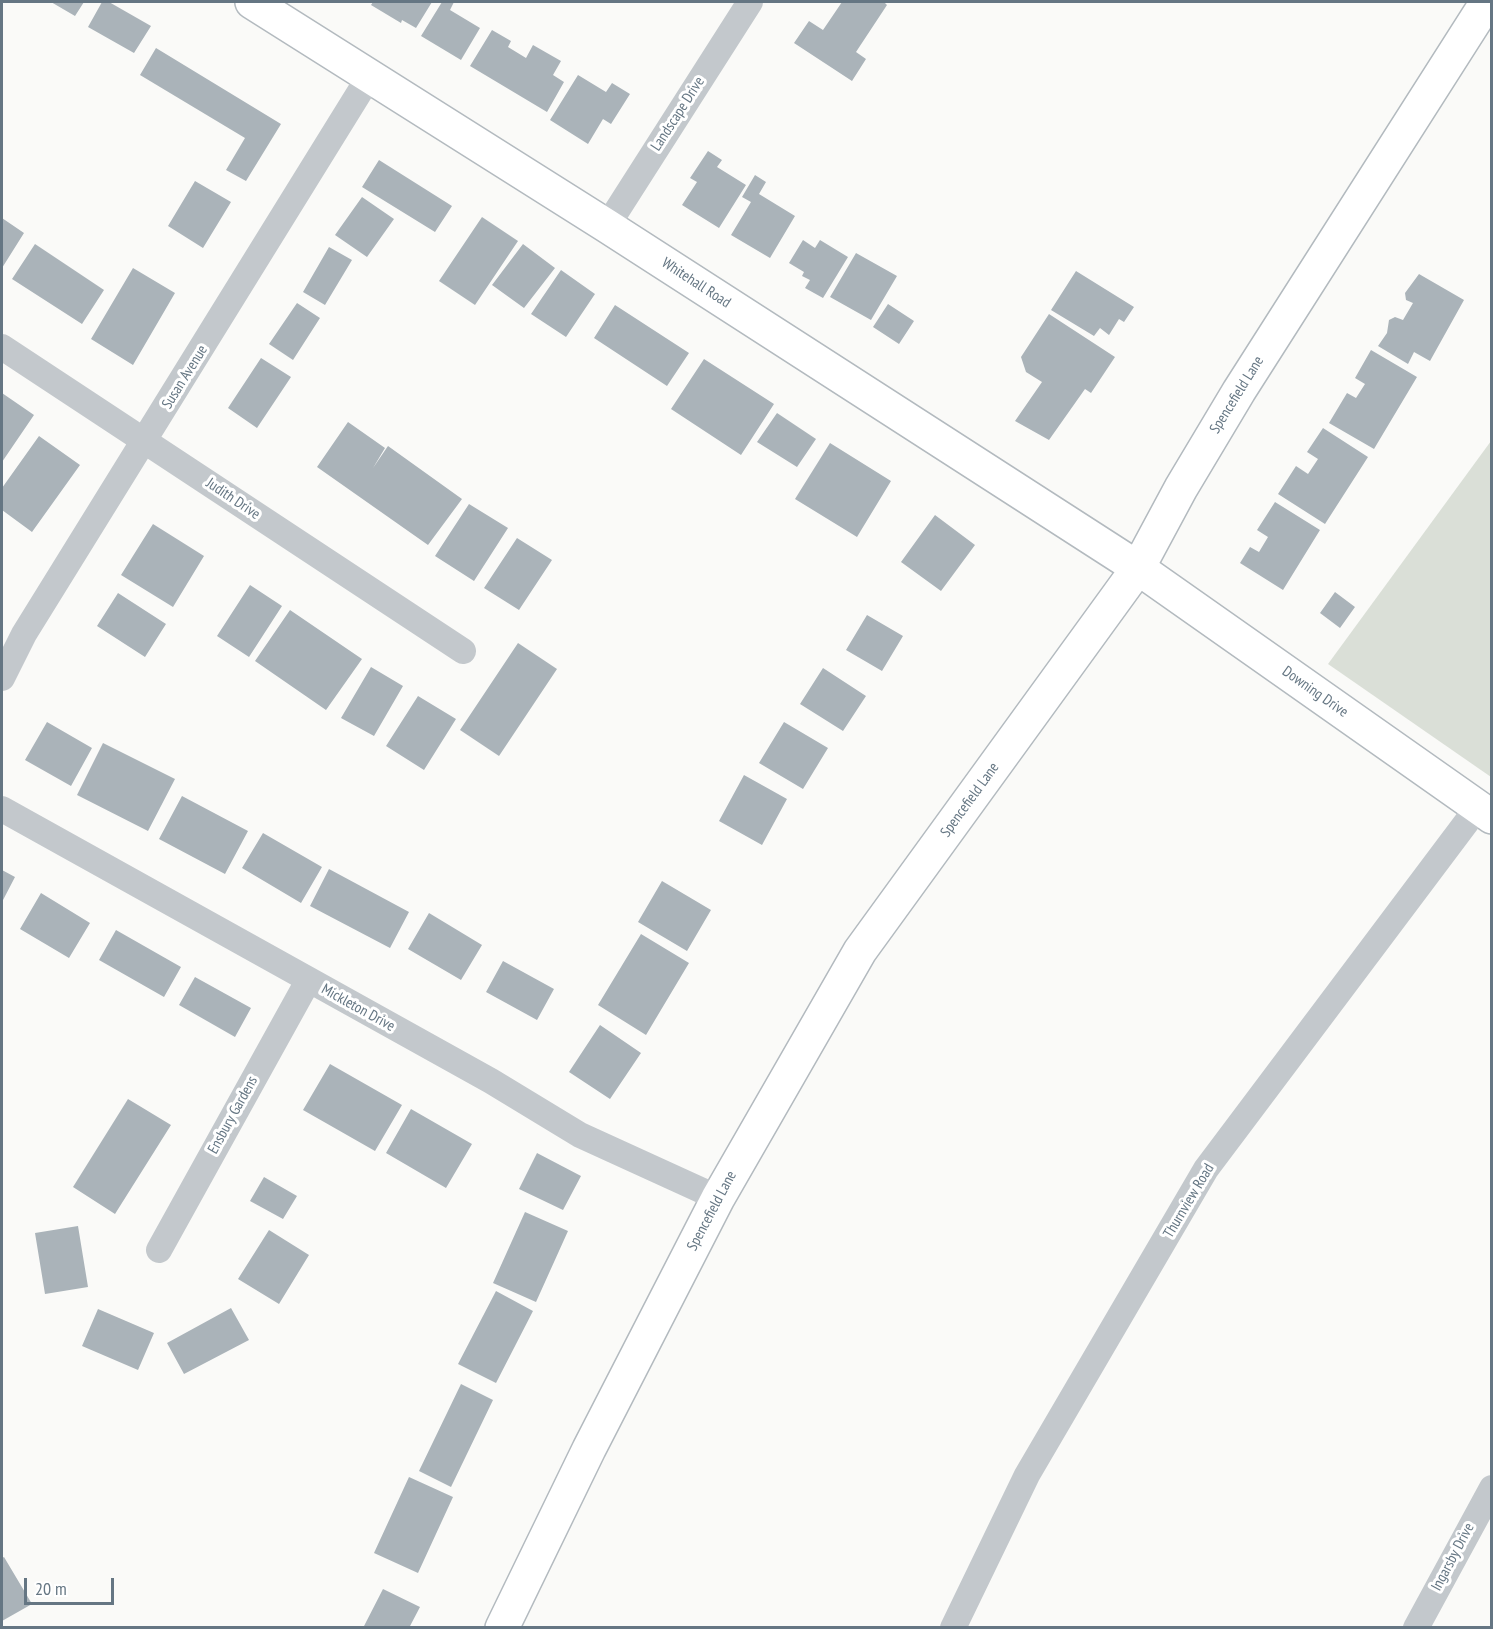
<!DOCTYPE html>
<style>
body{margin:0}
#map{position:relative;width:1493px;height:1629px;overflow:hidden;background:#fafaf8;font-family:"PT Sans Narrow",sans-serif}
canvas{display:block}
.frame{position:absolute;inset:0;border:3px solid #657683;pointer-events:none}
.scale{position:absolute;left:24px;top:1578px;width:90px;height:27px;box-sizing:border-box;border:3px solid #657683;border-top:0;padding-left:8px;font-size:18px;line-height:21px;white-space:nowrap;color:#657683;-webkit-text-stroke:4px #fff;paint-order:stroke}
</style>
<div id="map">
<canvas width="1493" height="1629"></canvas>
<div class="frame"></div>
<div class="scale">20 m</div>
</div>
<script>
const c = document.querySelector('canvas').getContext('2d');
c.lineJoin = 'round';
function fillPath(path, color) {
  c.fillStyle = color;
  c.fill(path, 'evenodd');
}
function toPath(rows) {
  const path = new Path2D();
  for (const r of rows) {
    path.moveTo(r[0], r[1]);
    for (let i = 2; i < r.length; i += 2) path.lineTo(r[i], r[i + 1]);
  }
  return path;
}
function stroke(path, color, width, dash) {
  c.strokeStyle = color;
  c.lineWidth = width;
  c.lineCap = dash ? 'butt' : 'round';
  c.setLineDash(dash || []);
  c.stroke(path);
}
function label(font, color, halo, rows, align = 'center') {
  c.font = font + ' "PT Sans Narrow",sans-serif';
  c.lineWidth = 6;
  c.setLineDash([]);
  c.textBaseline = 'middle';
  c.strokeStyle = halo;
  c.fillStyle = color;
  for (const [text, x, y, turn = 0] of rows) {
    c.save();
    c.translate(x, y);
    c.rotate((+turn || 0) * Math.PI / 180);
    c.textAlign = isNaN(turn) ? turn : align;
    if (halo) c.strokeText(text, 0, 0);
    c.fillText(text, 0, 0);
    c.restore();
  }
}
fillPath(toPath([
 [1491,441,1491,777,1328,664]
]), '#dadfd7');
fillPath(toPath([
 [51,2,84,2,75,16],
 [102,2,109,2,151,26,134,53,88,27],
 [373,2,432,2,416,28,402,20,401,23,371,5],
 [442,2,454,2,450,10,480,28,461,60,421,36],
 [842,2,884,2,887,5,856,52,866,59,852,81,794,43,809,21,823,30],
 [492,30,511,41,508,47,526,58,533,45,561,61,553,75,564,82,547,112,470,66],
 [156,48,281,124,246,181,226,170,245,138,140,75],
 [578,75,606,92,612,83,630,94,611,124,603,119,588,144,550,120],
 [708,151,722,160,717,167,746,185,719,228,682,205,697,182,690,178],
 [379,160,452,206,435,232,362,187],
 [755,175,766,182,759,194,795,216,770,258,731,235,751,202,742,197],
 [195,181,231,202,203,248,168,226],
 [362,197,394,219,367,257,335,235],
 [482,217,518,241,475,305,439,281],
 [2,218,24,233,2,268],
 [803,240,815,248,820,240,848,257,823,298,805,288,810,280,802,276,804,272,789,263],
 [35,244,104,290,82,324,12,279],
 [523,244,555,268,524,308,492,285],
 [329,247,352,260,325,305,303,292],
 [856,253,897,276,871,320,830,297],
 [133,268,175,293,133,365,91,339],
 [561,270,595,294,566,337,531,314],
 [1076,271,1134,307,1124,322,1119,319,1109,335,1100,328,1094,336,1051,310],
 [1419,274,1464,300,1430,361,1414,352,1408,364,1378,346,1387,333,1389,320,1395,317,1403,320,1413,303,1406,300,1405,293],
 [297,303,320,318,293,360,269,344],
 [888,304,914,321,899,344,873,327],
 [615,305,689,353,667,386,594,338],
 [1049,314,1115,357,1091,393,1085,389,1049,440,1015,421,1042,382,1026,372,1021,357],
 [1371,350,1417,377,1374,449,1329,423,1347,393,1356,398,1365,384,1355,378],
 [261,358,291,377,257,428,228,408],
 [704,359,774,404,741,455,671,409],
 [2,393,34,415,2,462],
 [777,413,816,439,797,467,757,442],
 [348,422,385,448,373,468,388,446,462,499,428,545,317,467],
 [1323,428,1368,457,1325,524,1278,494,1296,466,1308,474,1318,459,1307,452],
 [39,436,80,465,32,532,2,510,2,488],
 [830,443,891,481,857,537,795,499],
 [1275,502,1320,530,1283,590,1240,563,1250,547,1259,552,1268,537,1257,530],
 [469,504,508,528,474,581,435,556],
 [935,515,975,545,941,591,901,562],
 [153,524,204,556,173,607,121,575],
 [517,538,552,560,519,610,484,588],
 [250,585,282,606,249,657,217,636],
 [1335,592,1355,607,1340,628,1320,613],
 [118,593,166,624,145,657,97,626],
 [290,610,362,659,326,710,255,661],
 [867,615,903,636,882,671,846,650],
 [518,643,557,669,499,756,460,730],
 [371,667,403,686,374,736,341,718],
 [823,668,866,696,843,731,800,704],
 [418,696,456,719,424,770,386,746],
 [47,722,92,748,71,786,25,760],
 [784,722,828,748,803,789,759,763],
 [103,743,175,779,148,831,77,795],
 [744,775,787,799,762,845,719,821],
 [182,796,248,831,225,874,159,839],
 [263,833,322,867,301,903,242,868],
 [329,869,409,912,390,948,310,906],
 [2,870,15,877,2,902],
 [662,881,711,910,687,951,638,922],
 [41,893,90,923,69,958,20,929],
 [429,913,482,945,461,980,408,949],
 [116,930,181,967,164,997,99,960],
 [641,934,689,963,646,1035,598,1005],
 [503,961,554,989,537,1020,486,992],
 [195,977,251,1008,235,1037,179,1005],
 [600,1025,641,1053,610,1099,569,1072],
 [330,1064,402,1105,375,1151,303,1110],
 [128,1099,171,1125,115,1214,73,1187],
 [411,1109,472,1144,446,1188,386,1153],
 [537,1153,581,1176,563,1210,519,1189],
 [264,1177,297,1196,283,1219,250,1201],
 [525,1212,568,1231,536,1302,493,1283],
 [78,1226,88,1287,45,1294,35,1233],
 [269,1230,309,1255,279,1304,238,1279],
 [496,1291,533,1311,496,1383,458,1364],
 [231,1308,249,1340,184,1374,167,1343],
 [98,1309,154,1333,138,1370,82,1346],
 [461,1384,493,1400,451,1487,419,1471],
 [409,1477,453,1497,418,1573,374,1553],
 [4,1557,32,1604,2,1621,2,1558],
 [383,1589,420,1607,409,1628,363,1628]
]), '#aab3b9');
const secondary = toPath([
 [252,2,607,226,1138,568,1492,817],
 [502,1628,589,1449,718,1198,860,951,1138,568,1181,488,1239,391,1487,2]
]);
stroke(secondary, '#b3babf', 36);
stroke(toPath([
 [607,226,750,2],
 [2,347,463,651],
 [2,678,24,634,369,77],
 [2,809,491,1081,580,1135,718,1198],
 [159,1250,308,981],
 [953,1628,1027,1475,1206,1169,1478,807],
 [1416,1628,1492,1488]
]), '#c3c8cc', 26);
stroke(secondary, '#fff', 33);
label('15px', '#657683', '#fff', [
 ["Landscape Drive",678,114,-57],
 ["Whitehall Road",696,283,33],
 ["Susan Avenue",185,377,-58],
 ["Spencefield Lane",1237,395,-58],
 ["Judith Drive",233,499,34],
 ["Downing Drive",1315,692,35],
 ["Spencefield Lane",970,800,-54],
 ["Mickleton Drive",358,1008,29],
 ["Ensbury Gardens",233,1115,-61],
 ["Thurnview Road",1189,1201,-59],
 ["Spencefield Lane",712,1211,-62],
 ["Ingarsby Drive",1453,1557,-62]
]);
</script>
